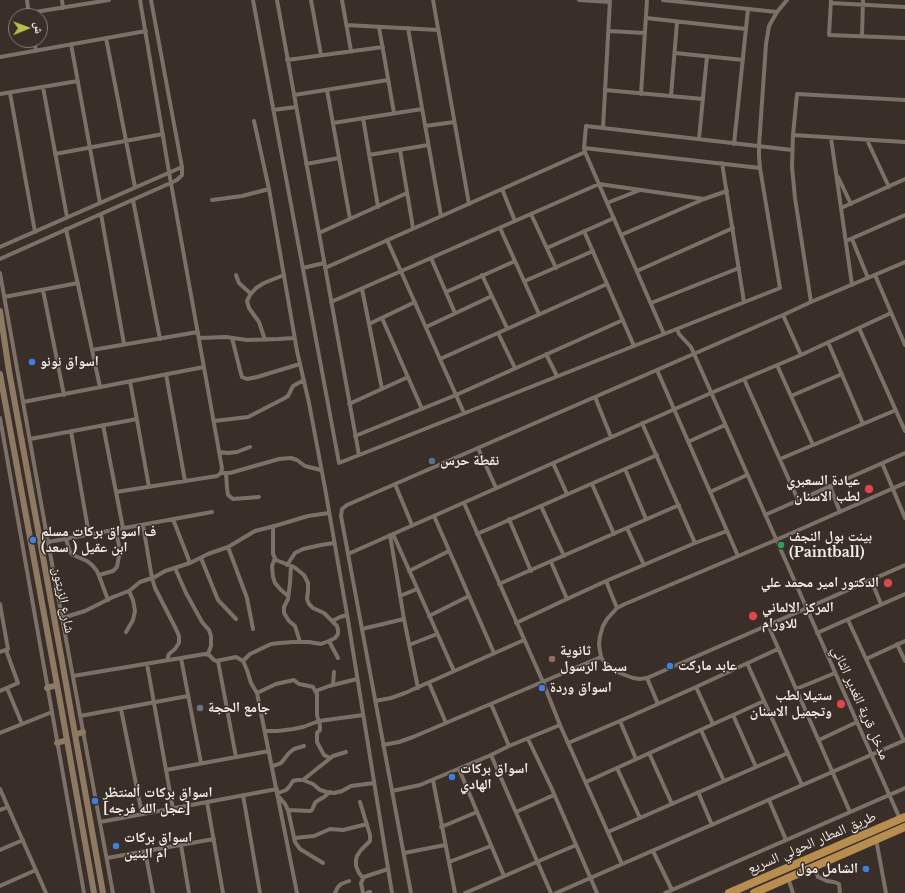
<!DOCTYPE html>
<meta charset="utf-8">
<style>
body{margin:0}
#map{position:relative;width:905px;height:893px;overflow:hidden;background:#392f28;font-family:"Libre Baskerville","Noto Naskh Arabic",serif}
canvas{display:block}
.north{position:absolute;left:8px;top:8px;width:40px;height:40px;box-sizing:border-box;background:#392f28;border:1px solid #847b75;border-radius:50%;rotate:89deg;font-size:11px;font-weight:700;line-height:16px;text-align:center;color:#f4eee9}
.north::after{content:'';display:block;margin:auto;width:14px;height:18px;background:#b9c046;clip-path:polygon(50% 0,100% 100%,50% 72%,0 100%)}
</style>
<div id="map">
<canvas width="905" height="893"></canvas>
<div class="north">ش</div>
</div>
<script>
const c = document.querySelector('canvas').getContext('2d');
c.lineJoin = 'round';
function toPath(rows) {
  const path = new Path2D();
  for (const r of rows) {
    path.moveTo(r[0], r[1]);
    for (let i = 2; i < r.length; i += 2) path.lineTo(r[i], r[i + 1]);
  }
  return path;
}
function stroke(path, color, width, dash) {
  c.strokeStyle = color;
  c.lineWidth = width;
  c.lineCap = dash ? 'butt' : 'round';
  c.setLineDash(dash || []);
  c.stroke(path);
}
function label(font, color, halo, rows, align = 'center') {
  c.font = font + ' "Libre Baskerville","Noto Naskh Arabic",serif';
  c.lineWidth = 3;
  c.setLineDash([]);
  c.textBaseline = 'middle';
  c.strokeStyle = halo;
  c.fillStyle = color;
  for (const [text, x, y, turn = 0] of rows) {
    c.save();
    c.translate(x, y);
    c.rotate((+turn || 0) * Math.PI / 180);
    c.textAlign = isNaN(turn) ? turn : align;
    if (halo) c.strokeText(text, 0, 0);
    c.fillText(text, 0, 0);
    c.restore();
  }
}
stroke(toPath([
 [27,0,29,16],
 [62,0,63,8],
 [253,0,339,463,780,288,760,168,759,156,759,146,766,44,769,26,777,12,787,0],
 [277,0,359,455],
 [311,0,321,55],
 [342,0,351,51],
 [433,0,469,204],
 [579,0,610,2],
 [663,0,777,12],
 [831,0,829,35,905,38],
 [831,3,905,7],
 [29,13,109,0],
 [646,18,746,29],
 [346,25,438,30],
 [379,27,394,113],
 [408,28,441,216],
 [609,31,645,33],
 [862,36,863,0],
 [106,38,135,187],
 [34,40,36,51],
 [71,44,100,203],
 [675,53,743,60],
 [0,57,146,31],
 [287,60,383,47],
 [43,87,67,217],
 [327,90,350,219],
 [605,90,703,99],
 [10,93,35,232],
 [0,94,78,81],
 [641,94,647,0],
 [294,95,388,80],
 [671,96,677,22],
 [273,110,296,107],
 [363,118,378,207],
 [254,121,269,189,297,351,309,403,325,488,348,620,392,893],
 [333,123,422,109],
 [425,126,454,122],
 [603,128,610,0],
 [793,135,905,142],
 [831,138,852,285],
 [699,139,707,56],
 [867,140,889,187],
 [734,144,748,9],
 [584,148,760,168],
 [400,150,413,228],
 [55,154,163,134],
 [369,155,428,145],
 [722,163,744,302],
 [306,164,339,158],
 [838,177,851,204],
 [502,189,515,221],
 [133,200,160,339],
 [212,200,242,196,269,189],
 [607,203,640,190],
 [841,208,905,179],
 [101,214,124,344],
 [531,214,556,268],
 [500,228,539,314],
 [66,229,100,387],
 [584,231,634,346],
 [319,233,407,193],
 [621,235,704,199],
 [852,239,868,278],
 [387,240,464,413],
 [846,241,905,215],
 [0,247,182,167],
 [547,248,614,218],
 [431,258,455,313],
 [0,259,175,181,178,179,182,175,182,167,151,0],
 [303,268,324,263],
 [325,268,585,152],
 [637,271,733,228],
 [0,273,48,542,113,893],
 [236,275,239,283,251,294],
 [482,275,507,328],
 [875,275,905,345],
 [525,281,593,251],
 [362,289,382,389],
 [43,290,64,395],
 [446,292,515,261],
 [4,297,78,283],
 [331,302,599,184,704,199,727,191],
 [811,302,795,198,792,167,793,135,797,94,905,100],
 [651,303,739,268],
 [783,315,801,355],
 [382,318,422,409],
 [369,324,415,302],
 [426,327,492,296],
 [859,328,905,431],
 [677,329,679,334,691,347,900,819],
 [498,333,515,368],
 [664,334,585,152,584,148,586,126,792,150],
 [199,338,226,337,247,340,278,339,295,338],
 [232,338,240,370,242,377,247,379,257,377,300,364],
 [265,340,259,322,249,308,247,301,250,295,256,288,264,283,284,275],
 [828,342,863,424],
 [92,350,198,332],
 [546,354,557,376],
 [440,359,607,284],
 [777,365,813,445],
 [657,370,738,556],
 [166,374,185,481],
 [744,379,798,500],
 [130,381,149,487],
 [791,396,842,374],
 [595,397,611,437],
 [23,402,204,367],
 [349,404,408,377],
 [0,418,84,893],
 [214,421,248,417,283,399,288,396,293,386,304,380],
 [642,423,695,543],
 [103,425,123,528],
 [71,431,89,535],
 [355,436,456,395,623,320],
 [30,439,137,419],
 [688,442,725,425],
 [478,448,496,488],
 [219,452,228,453,237,452,250,447],
 [780,459,896,410],
 [553,463,567,494],
 [882,463,905,518],
 [625,469,646,519],
 [221,473,230,473,279,459,291,458,297,460,305,466,321,470],
 [226,473,227,488,228,495,233,499,259,497],
 [905,483,776,540,625,604,617,608,607,619,603,626,600,636,599,645,601,657,604,662,617,672,633,678,640,679,647,678,905,565],
 [395,484,412,525],
 [592,484,614,534],
 [830,486,840,512],
 [116,492,217,476,221,473,222,468,169,172,140,0],
 [710,492,747,475],
 [464,503,543,682,560,725,622,864],
 [541,506,564,556],
 [765,515,905,453],
 [434,516,494,653],
 [173,519,190,563],
 [509,519,531,571],
 [143,525,152,578,155,588,176,629,179,636,179,643,175,649,169,654,167,660],
 [627,528,644,565],
 [393,534,454,671],
 [477,534,657,455],
 [390,535,404,619,418,688],
 [66,539,70,552,73,555,87,561,92,565,97,571,101,581,108,600],
 [48,542,212,512],
 [228,547,247,598,253,629],
 [348,554,711,393,801,355,891,313],
 [201,558,218,600,236,619],
 [275,558,272,566,273,577,275,583,281,590,288,596],
 [551,562,567,599],
 [287,565,295,553,303,549,321,545,334,543],
 [291,566,290,583,288,599,284,607,284,613,289,621,295,626,300,642],
 [175,568,186,593,202,622,209,630,211,636,211,646,208,654],
 [409,571,449,551],
 [99,575,113,571,117,567,119,556,119,546,116,530],
 [871,580,881,604],
 [606,581,617,608],
 [499,584,679,505],
 [400,596,417,589],
 [0,604,8,649,0,652],
 [429,616,469,596],
 [62,618,85,611,113,597,129,591,140,582,155,577,165,571,190,563,208,554,228,547,255,531,278,525,308,516,329,513],
 [848,620,904,741],
 [332,621,340,617,347,615],
 [516,623,567,599,606,581,695,543,727,531],
 [768,625,850,812],
 [362,629,404,619],
 [126,632,133,620,135,611,133,600,129,591],
 [817,633,905,594],
 [329,641,338,658],
 [897,644,905,661],
 [409,645,437,634],
 [181,658,201,763],
 [866,659,905,641],
 [218,661,236,757],
 [243,661,250,654,271,644,280,643,293,642,309,642,321,644,329,641,335,638,338,634,338,630,337,626,324,613,313,608,309,604,307,599,308,591,308,583,304,575,294,567,276,560,273,554,273,526],
 [747,663,802,785],
 [147,664,173,809],
 [73,676,205,654,209,655,214,660,216,661,236,657,243,661,247,670,251,683,257,693,297,893],
 [647,678,658,704],
 [429,683,446,723],
 [333,684,334,672],
 [696,687,713,724],
 [7,688,22,724],
 [796,689,835,673],
 [0,691,18,683,6,650],
 [316,691,329,686,357,679],
 [257,693,276,684,294,680,299,684,309,686,313,687,317,694,317,715,320,726,320,730,317,733,317,742,324,755,330,758],
 [375,701,391,698,405,693,524,640],
 [491,704,509,746],
 [121,709,142,814],
 [733,715,756,767],
 [80,716,188,696],
 [620,721,636,759],
 [701,730,724,781],
 [265,731,278,731,293,729,303,727,319,721,363,715],
 [0,733,52,712],
 [528,739,551,787,597,893],
 [819,740,857,722],
 [568,743,620,721,696,687,778,649],
 [383,745,399,742,413,737,601,657],
 [649,753,672,804],
 [491,755,551,893],
 [272,766,276,765,281,763,289,753,294,749,304,746],
 [617,768,640,818],
 [459,769,504,876],
 [166,770,269,751],
 [303,780,333,756,346,752],
 [433,780,455,893],
 [586,782,764,701],
 [0,789,46,893],
 [392,791,420,785,491,755,509,746,560,725],
 [698,792,712,825],
 [278,793,286,790,289,787,293,781,297,780,303,780,313,784,320,790,327,792,334,793,342,791,351,786,374,783],
 [243,795,260,893],
 [279,797,285,804,288,810,295,842,300,849,323,863],
 [769,800,786,840],
 [207,802,223,893],
 [360,802,370,835,370,841,361,850,357,856,356,860,356,866,359,873,363,878],
 [0,810,8,807],
 [288,810,310,811,312,810,315,803,317,801,324,797,330,792],
 [516,812,554,795],
 [100,822,277,789],
 [441,827,477,812],
 [608,832,788,753],
 [295,838,314,836,330,829,343,830,367,824],
 [876,839,886,893],
 [181,845,189,893],
 [0,850,23,840],
 [145,851,153,893],
 [653,851,672,890],
 [404,853,445,845],
 [107,858,214,839],
 [449,862,491,846],
 [814,867,818,877,827,881,834,882,839,884,840,893],
 [788,878,793,893],
 [0,886,36,870],
 [335,893,338,887,341,884,349,881],
 [363,893,361,883,364,877,388,869],
 [367,893,370,892],
 [411,893,341,516,342,509,347,505,783,315,811,302,905,262],
 [465,893,576,845],
 [556,893,905,740],
 [665,893,905,788]
]), '#7c7169', 4);
stroke(toPath([
 [0,311,9,371,62,661,103,893],
 [0,374,62,712,94,893],
 [47,688,57,685],
 [75,735,83,732],
 [57,743,67,740]
]), '#8e7962', 6);
stroke(toPath([
 [729,893,905,817],
 [754,893,905,827]
]), '#b78d50', 8);
for (const [x, y, r, color] of [
 [32,362,4,"#3f7fe0"],
 [432,461,4,"#5c6f8a"],
 [869,489,5,"#e0444e"],
 [33,540,4,"#3f7fe0"],
 [781,545,4,"#2e9e5b"],
 [888,583,5,"#e0444e"],
 [753,616,5,"#e0444e"],
 [552,659,4,"#8d6e63"],
 [670,666,4,"#3f7fe0"],
 [542,688,4,"#3f7fe0"],
 [841,704,5,"#e0444e"],
 [200,708,4,"#6b7280"],
 [452,777,4,"#3f7fe0"],
 [95,801,4,"#3f7fe0"],
 [116,846,4,"#3f7fe0"],
 [866,869,4,"#3f7fe0"]
]) {
  const dot = new Path2D();
  dot.arc(x, y, r, 0, 2 * Math.PI);
  c.fillStyle = color;
  c.fill(dot);
  stroke(dot, '#392f28', 1.5);
}
label('bold 14px', '#f4eee9', '#392f28', [
 ["اسواق نونو",40,362],
 ["نقطة حرس",440,461],
 ["عيادة السعبري",860,481,"right"],
 ["لطب الاسنان",860,497,"right"],
 ["ف اسواق بركات مسلم",41,532],
 ["ابن عقيل ( سعد)",41,548],
 ["بينت بول النجف",789,537],
 ["(Paintball)",789,553],
 ["الدكتور امير محمد علي",879,583,"right"],
 ["المركز الالماني",762,608],
 ["للاورام",762,624],
 ["ثانوية",560,651],
 ["سبط الرسول",560,667],
 ["عابد ماركت",678,666],
 ["اسواق وردة",550,688],
 ["ستيلا لطب",832,696,"right"],
 ["وتجميل الاسنان",832,712,"right"],
 ["جامع الحجة",208,708],
 ["اسواق بركات",460,769],
 ["الهادي",460,785],
 ["اسواق بركات ألمنتظر",103,793],
 ["[عجل الله فرجه]",103,809],
 ["اسواق بركات",124,838],
 ["ام البنين",124,854],
 ["الشامل مول",858,869,"right"]
], 'left');
label('14px', '#f4eee9', '#392f28', [
 ["شارع الزيتون",63,600,79],
 ["مدخل قرية الغدير الثاني",860,703,66],
 ["طريق المطار الحولي السريع",812,843,-23]
]);
</script>
